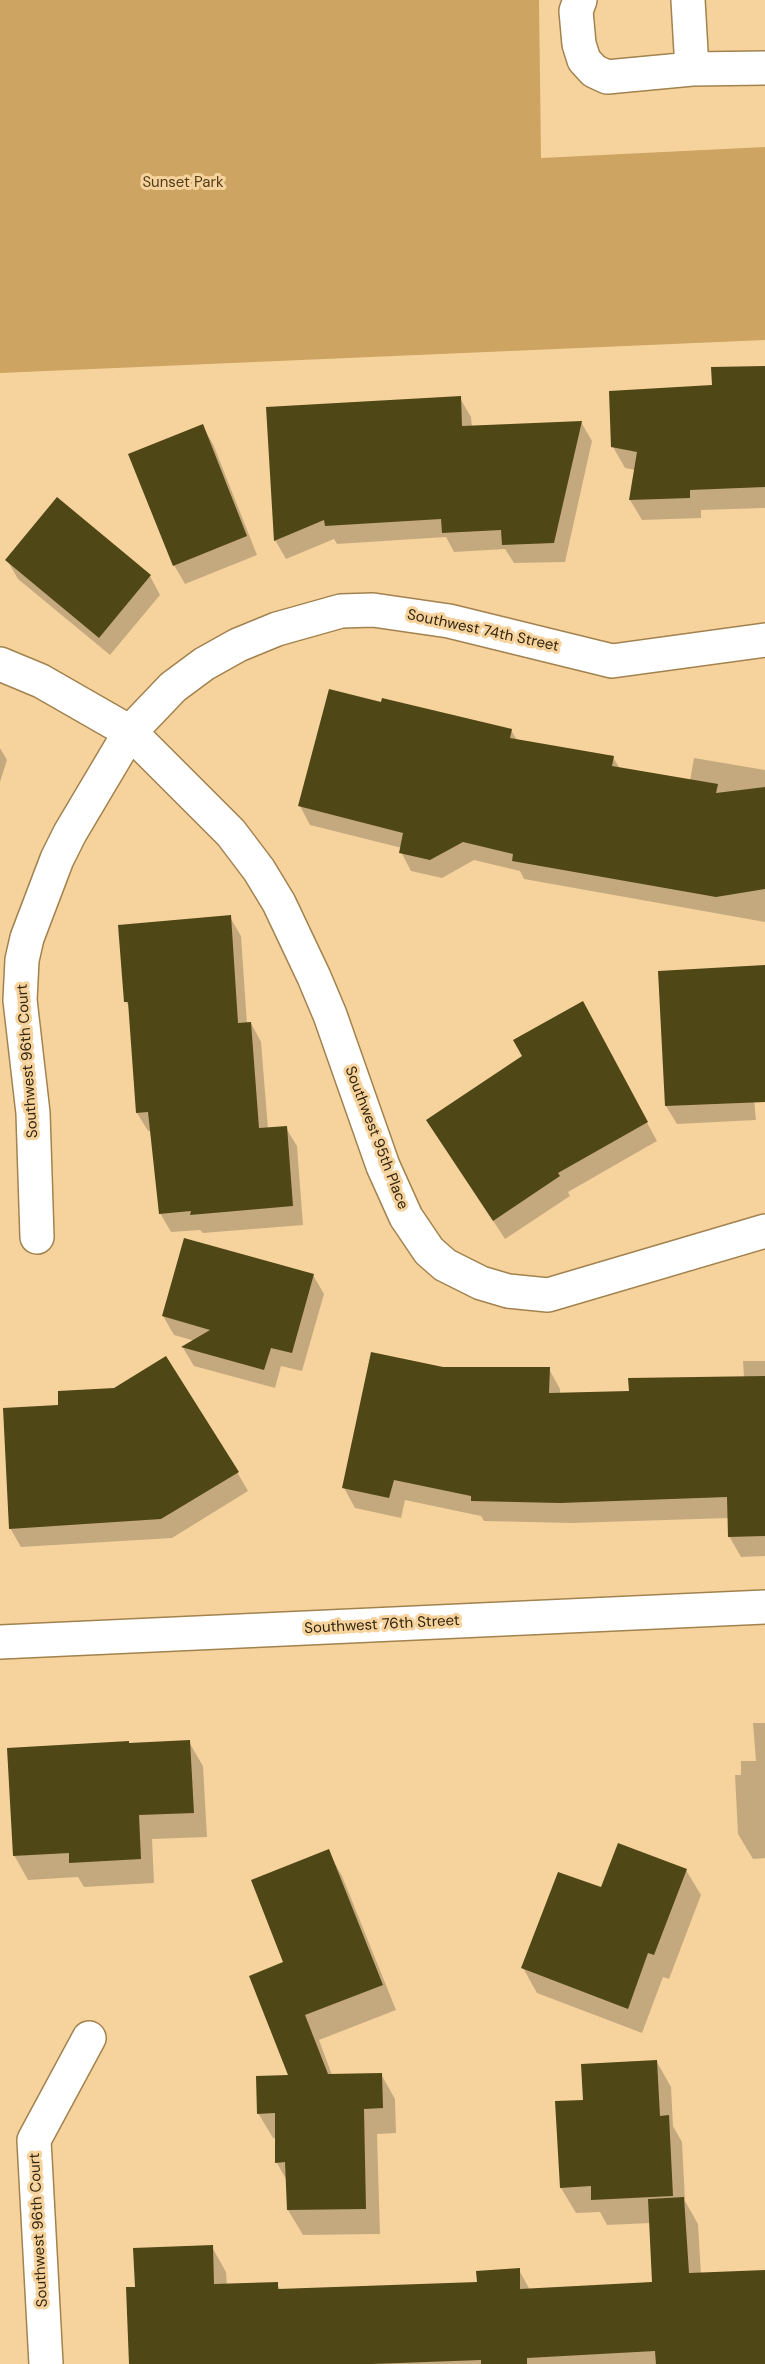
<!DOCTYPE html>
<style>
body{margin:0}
canvas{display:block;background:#f6d39d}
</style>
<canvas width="765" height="2364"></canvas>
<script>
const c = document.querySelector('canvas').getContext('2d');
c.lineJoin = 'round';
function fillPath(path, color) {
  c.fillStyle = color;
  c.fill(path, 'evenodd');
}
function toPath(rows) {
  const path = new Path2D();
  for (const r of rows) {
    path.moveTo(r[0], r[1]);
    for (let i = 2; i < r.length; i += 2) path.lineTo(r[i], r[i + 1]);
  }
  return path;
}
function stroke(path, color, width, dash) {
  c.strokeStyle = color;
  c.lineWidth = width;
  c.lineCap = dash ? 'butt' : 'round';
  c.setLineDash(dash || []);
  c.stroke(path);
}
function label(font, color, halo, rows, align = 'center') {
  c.font = font + ' "DM Sans",sans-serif';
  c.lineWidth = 6;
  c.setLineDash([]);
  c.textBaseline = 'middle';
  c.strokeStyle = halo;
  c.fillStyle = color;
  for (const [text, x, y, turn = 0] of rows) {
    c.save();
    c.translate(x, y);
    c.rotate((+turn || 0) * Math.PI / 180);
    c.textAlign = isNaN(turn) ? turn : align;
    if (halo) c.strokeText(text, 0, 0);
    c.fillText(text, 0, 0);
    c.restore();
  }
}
fillPath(toPath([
 [0,0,539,0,541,158,765,147,765,340,0,373]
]), '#cda461');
fillPath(toPath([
 [765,367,765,508,701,510,701,518,642,520,630,500,635,470,625,468,613,447,713,387],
 [460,398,471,417,472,427,581,422,592,441,565,562,514,563,505,549,454,552,446,537,337,544,334,539,286,559,275,540,267,408],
 [202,425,213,444,257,555,185,584,174,565],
 [7,560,150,576,160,595,110,655,18,579],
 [382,704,511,730,517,740,613,757,620,769,690,781,694,758,765,770,765,922,524,879,520,871,474,860,442,878,411,871,401,852,402,848,310,825,300,806],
 [0,748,7,760,0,782],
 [230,917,241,936,247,1024,251,1023,261,1042,268,1129,286,1128,297,1146,303,1225,203,1233,200,1230,171,1232,160,1213,151,1131,148,1131,137,1113,130,1009,126,1001],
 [765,967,765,1098,754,1099,756,1120,677,1124,666,1106],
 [593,1022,657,1141,568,1192,570,1196,505,1239,428,1121],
 [313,1275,324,1294,302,1371,281,1366,275,1388,194,1366,183,1348,195,1341,174,1335,163,1316],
 [743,1361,765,1361,765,1556,741,1557,729,1536,729,1518,572,1523,484,1521,481,1516,405,1500,401,1518,355,1508,344,1488,443,1369,549,1369,560,1389,560,1394,630,1392,744,1378],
 [237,1472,248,1491,172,1538,21,1547,10,1528],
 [753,1723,765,1723,765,1858,753,1859,738,1834,735,1775,741,1775,741,1761,756,1761],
 [189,1742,203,1766,207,1837,152,1839,154,1883,84,1887,78,1877,28,1880,14,1855,129,1744],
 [328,1851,342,1876,396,2010,319,2040,332,2075,381,2074,395,2099,396,2133,377,2134,380,2234,303,2235,288,2210,287,2181,277,2163,277,2138,273,2138,258,2113,290,2076,285,1962],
 [686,1870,701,1895,669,1979,663,1977,642,2033,537,1993,523,1968,602,1889],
 [657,2062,671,2087,673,2126,682,2142,685,2201,698,2224,701,2274,765,2272,765,2364,131,2364,136,2289,212,2247,226,2272,227,2285,277,2284,281,2291,478,2284,519,2270,530,2290,654,2284,651,2223,607,2225,600,2212,576,2213,561,2188,585,2101]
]), '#0003');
fillPath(toPath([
 [765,366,765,487,690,490,690,498,629,500,637,452,611,447,609,391,712,385,711,367],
 [461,396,462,426,582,421,554,543,502,545,501,530,442,533,441,519,325,526,324,520,274,541,266,407],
 [203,424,247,536,173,566,128,454],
 [57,497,151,575,99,638,5,560],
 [329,689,381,702,382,698,512,729,510,738,614,756,612,766,718,784,716,793,765,787,765,889,716,897,512,861,513,854,463,842,430,860,399,853,403,833,298,806],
 [231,915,238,1023,251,1022,259,1128,287,1126,293,1206,190,1215,191,1211,159,1214,148,1112,136,1113,128,1002,124,1002,118,925],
 [765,965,765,1102,665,1106,658,971],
 [583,1001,648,1122,558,1173,560,1176,493,1221,426,1120,522,1056,513,1040],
 [184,1238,314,1274,292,1353,271,1348,264,1370,181,1347,210,1330,162,1316],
 [371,1352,443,1367,550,1367,549,1393,629,1391,628,1378,765,1376,765,1536,728,1537,727,1497,560,1503,471,1501,471,1496,394,1480,389,1498,342,1488],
 [166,1356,239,1472,161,1519,9,1529,3,1408,58,1405,58,1391,114,1388],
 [190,1740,194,1813,139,1815,141,1859,69,1863,69,1853,13,1856,7,1748,129,1741,129,1743],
 [618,1843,687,1869,654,1955,648,1953,628,2009,521,1968,558,1872,601,1887],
 [329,1849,383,1985,305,2015,328,2074,382,2073,383,2108,364,2109,366,2209,287,2210,285,2162,275,2163,275,2113,257,2114,256,2076,288,2075,249,1976,283,1962,251,1880],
 [657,2060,660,2116,669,2115,673,2196,591,2200,591,2186,560,2188,555,2101,583,2100,581,2064],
 [684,2197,689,2273,765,2270,765,2364,656,2364,655,2351,527,2358,527,2364,481,2364,481,2360,372,2364,129,2364,126,2287,135,2287,133,2248,213,2245,214,2284,278,2282,278,2289,477,2282,476,2271,520,2268,520,2289,652,2282,648,2199]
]), '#504716');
const minor = toPath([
 [580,0,576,11,579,44,584,60,594,71,607,77,692,69],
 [688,0,692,69,765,68],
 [0,664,41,681,130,732,231,833,259,870,279,903,314,977,330,1015,383,1166,406,1217,429,1251,445,1265,481,1283,508,1291,548,1295,765,1231],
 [37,1237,33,1113,20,1000,22,960,27,938,57,859,70,833,130,732,173,687,204,664,238,645,277,629,341,611,373,610,449,621,612,661,765,640],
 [0,1642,765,1607],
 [46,2364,34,2140,89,2038]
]);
stroke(minor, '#a2824e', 36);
stroke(minor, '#fff', 33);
label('15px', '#513c1a', '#f6d39d', [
 ["Sunset Park",183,183]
]);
label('15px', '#32250f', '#f6d39d', [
 ["Southwest 74th Street",483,631,12],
 ["Southwest 96th Court",28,1061,-94],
 ["Southwest 95th Place",376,1138,69],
 ["Southwest 76th Street",382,1625,-3],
 ["Southwest 96th Court",39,2230,-93]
]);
</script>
